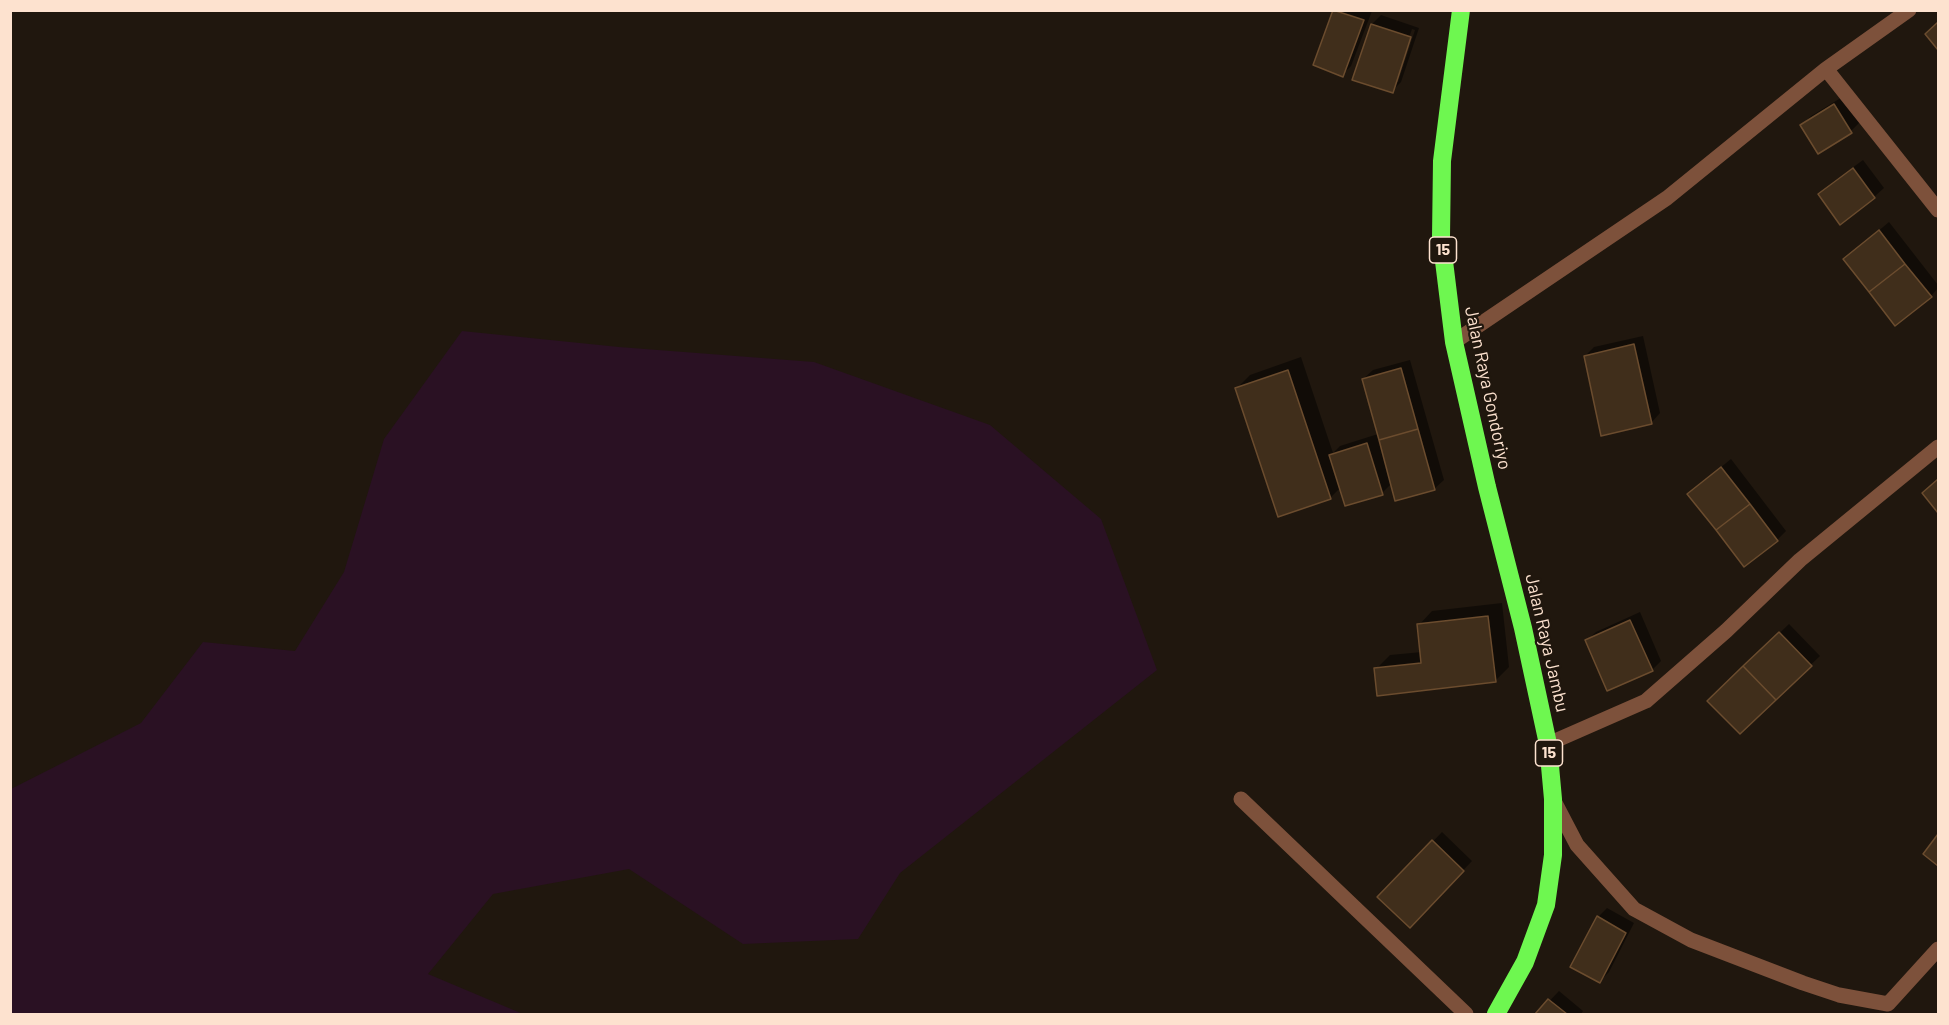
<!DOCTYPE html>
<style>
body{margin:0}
#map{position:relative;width:1949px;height:1025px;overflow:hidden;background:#20170e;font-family:Barlow,sans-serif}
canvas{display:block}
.frame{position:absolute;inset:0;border:12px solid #fde2cf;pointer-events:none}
</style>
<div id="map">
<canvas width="1949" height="1025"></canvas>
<div class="frame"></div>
</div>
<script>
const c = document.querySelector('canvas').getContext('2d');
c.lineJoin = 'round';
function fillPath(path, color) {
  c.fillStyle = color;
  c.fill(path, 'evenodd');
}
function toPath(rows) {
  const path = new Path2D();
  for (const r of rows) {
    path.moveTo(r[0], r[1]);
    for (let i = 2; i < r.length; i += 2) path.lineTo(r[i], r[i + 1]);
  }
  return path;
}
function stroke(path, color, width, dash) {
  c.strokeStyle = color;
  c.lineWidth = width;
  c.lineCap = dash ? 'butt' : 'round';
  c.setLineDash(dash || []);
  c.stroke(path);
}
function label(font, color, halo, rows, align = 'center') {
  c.font = font + ' Barlow,sans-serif';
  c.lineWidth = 4.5;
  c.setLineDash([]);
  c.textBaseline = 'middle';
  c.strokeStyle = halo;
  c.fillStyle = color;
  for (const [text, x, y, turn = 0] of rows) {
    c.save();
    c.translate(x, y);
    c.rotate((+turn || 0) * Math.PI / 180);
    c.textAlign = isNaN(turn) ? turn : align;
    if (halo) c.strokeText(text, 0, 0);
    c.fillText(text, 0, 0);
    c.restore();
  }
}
fillPath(toPath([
 [462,331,619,347,814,362,990,425,1101,519,1157,670,900,873,858,939,743,944,629,869,493,894,428,974,523,1014,11,1014,11,789,141,723,203,642,295,651,344,572,384,439]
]), '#2a1123');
fillPath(toPath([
 [1335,10,1372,11,1351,66,1342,75,1314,65],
 [1381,15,1419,28,1401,82,1392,91,1372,24],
 [1412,29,1415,30,1398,82,1394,82],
 [1844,96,1860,122,1851,131,1802,125,1811,116],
 [1863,160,1884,188,1874,197,1840,223,1820,194,1829,185],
 [1889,222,1938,285,1938,288,1931,296,1896,324,1845,259],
 [1643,336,1660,413,1651,423,1585,356,1594,347],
 [1301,357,1333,453,1340,446,1378,434,1363,379,1373,370,1410,360,1444,480,1434,489,1392,483,1382,493,1341,487,1330,498,1237,388,1250,375],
 [1731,459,1786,531,1777,540,1699,485],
 [1502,603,1509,667,1495,681,1376,669,1390,655,1422,652,1419,625,1432,611],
 [1640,612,1661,661,1652,670,1586,641,1596,632],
 [1789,624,1820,656,1740,732,1709,701],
 [1442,832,1472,861,1410,926,1380,897],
 [1607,908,1634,923,1609,972,1600,981,1598,917],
 [1559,991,1583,1011,1581,1014,1537,1014]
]), '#0007');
const building = toPath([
 [1333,10,1364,20,1343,77,1313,65,1333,10],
 [1938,22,1938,50,1925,34,1938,22],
 [1371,24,1411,37,1393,93,1352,80,1371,24],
 [1834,104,1852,133,1818,154,1800,125,1834,104],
 [1853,168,1875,198,1840,225,1818,194,1853,168],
 [1879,230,1905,264,1869,292,1843,259,1879,230],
 [1905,264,1932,297,1895,326,1869,292,1905,264],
 [1634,344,1652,424,1601,436,1584,356,1634,344],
 [1401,368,1418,429,1379,440,1362,379,1401,368],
 [1288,370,1331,499,1278,517,1235,388,1288,370],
 [1418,429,1435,490,1395,501,1379,440,1418,429],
 [1367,443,1383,495,1345,506,1329,455,1367,443],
 [1721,467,1750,504,1716,530,1687,494,1721,467],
 [1938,479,1938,513,1922,493,1938,479],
 [1750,504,1778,541,1744,567,1716,530,1750,504],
 [1488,616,1496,682,1377,696,1374,668,1421,663,1417,624,1488,616],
 [1630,620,1653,671,1607,691,1585,640,1630,620],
 [1779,632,1812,666,1776,700,1743,666,1779,632],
 [1743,666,1776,700,1740,734,1707,701,1743,666],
 [1938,834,1938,866,1923,854,1938,834],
 [1432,840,1464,871,1410,928,1377,897,1432,840],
 [1597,916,1626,933,1600,983,1570,967,1597,916],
 [1548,999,1567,1014,1535,1014,1548,999]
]);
fillPath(building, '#402e1b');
stroke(building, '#6b4c2e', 1.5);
stroke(toPath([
 [1826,69,1938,210],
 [1454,342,1667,198,1826,69,1909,10],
 [1548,744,1646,701,1726,631,1800,560,1938,447],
 [1241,799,1466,1014],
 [1553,799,1577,845,1634,909,1691,940,1803,983,1839,995,1888,1004,1938,949]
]), '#7d513b', 15);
stroke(toPath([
 [1461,10,1442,161,1441,237,1454,342,1487,487,1523,628,1548,744,1553,799,1553,855,1546,905,1525,962,1496,1014]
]), '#6ef750', 18);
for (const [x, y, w] of [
 [1443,250,27],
 [1549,753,27]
]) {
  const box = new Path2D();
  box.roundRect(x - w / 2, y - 13, w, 26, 4.5);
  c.fillStyle = '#20170e';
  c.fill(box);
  stroke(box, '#fde2cf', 1.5);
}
label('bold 16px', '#fde2cf', null, [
 ["15",1443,250],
 ["15",1549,753]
]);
label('18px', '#fde2cf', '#20170e', [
 ["Jalan Raya Gondoriyo",1488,388,78],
 ["Jalan Raya Jambu",1547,643,77]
]);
</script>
